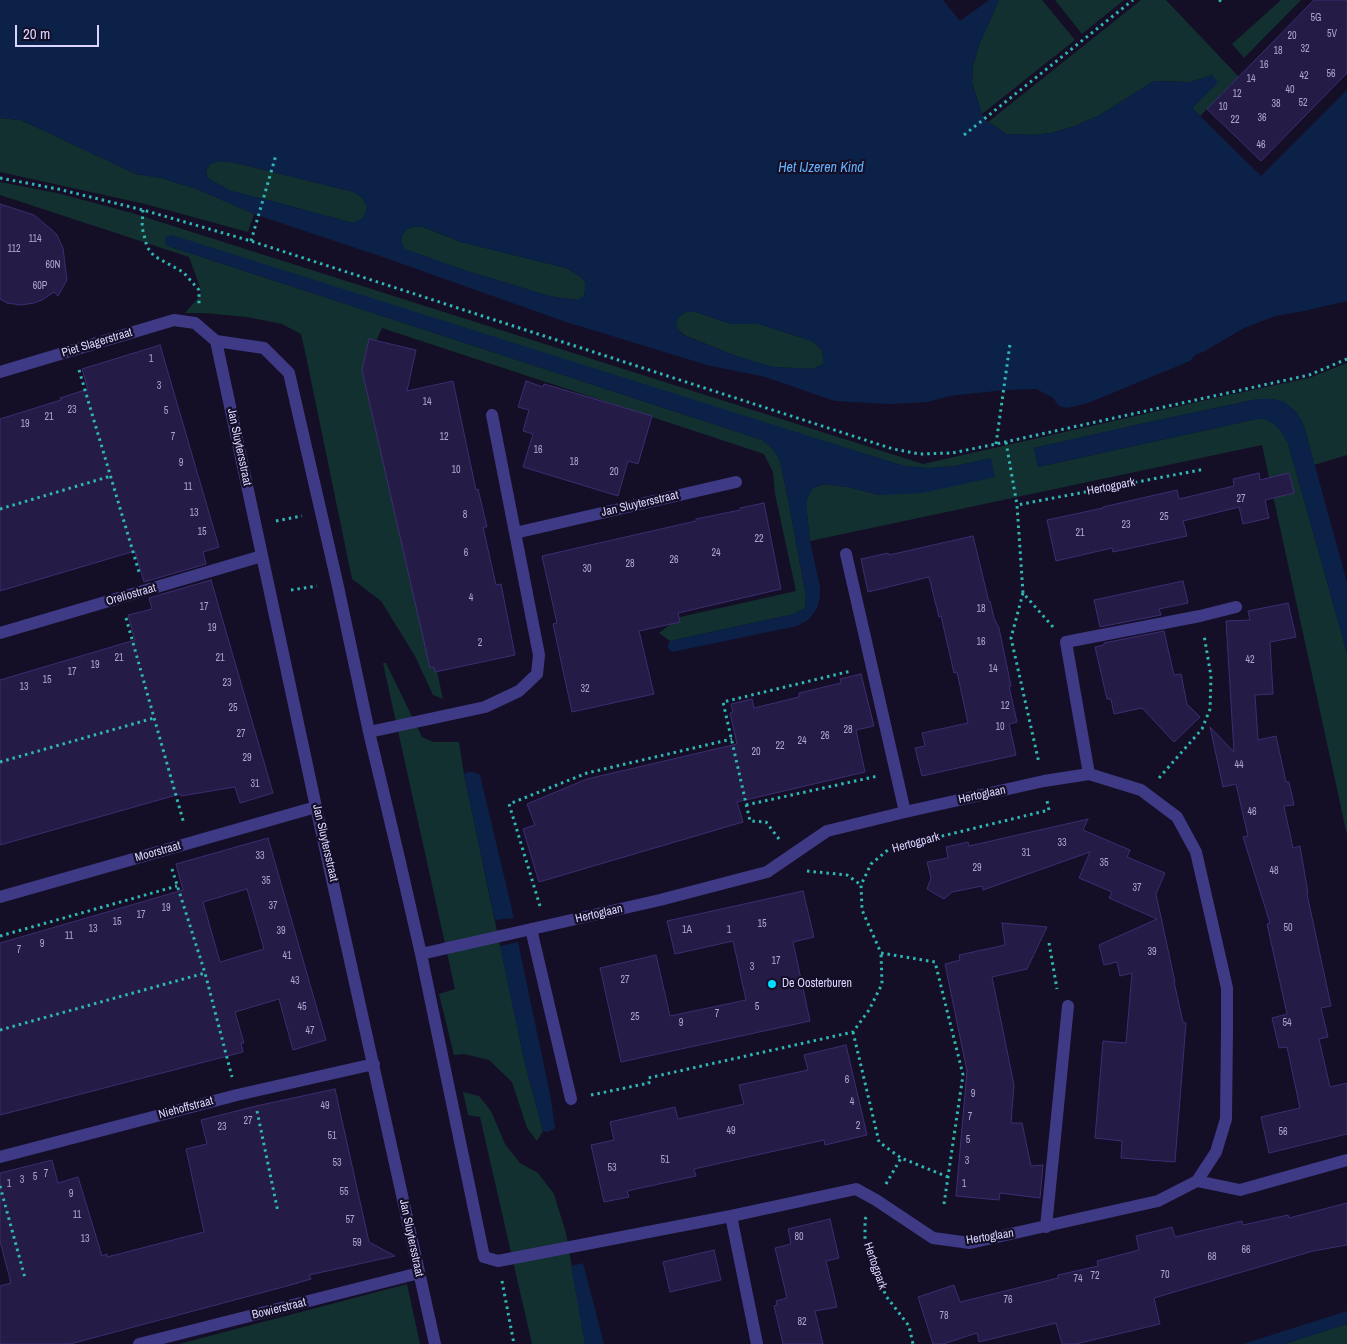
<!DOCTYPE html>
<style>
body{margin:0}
#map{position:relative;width:1347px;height:1344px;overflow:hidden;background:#140f26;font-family:"Archivo Narrow",sans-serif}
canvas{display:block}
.scale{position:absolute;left:15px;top:25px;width:84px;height:22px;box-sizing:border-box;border:2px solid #dad4ff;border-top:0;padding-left:6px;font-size:15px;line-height:18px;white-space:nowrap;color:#dad4ff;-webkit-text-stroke:4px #140f26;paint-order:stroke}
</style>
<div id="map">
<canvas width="1347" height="1344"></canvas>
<div class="scale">20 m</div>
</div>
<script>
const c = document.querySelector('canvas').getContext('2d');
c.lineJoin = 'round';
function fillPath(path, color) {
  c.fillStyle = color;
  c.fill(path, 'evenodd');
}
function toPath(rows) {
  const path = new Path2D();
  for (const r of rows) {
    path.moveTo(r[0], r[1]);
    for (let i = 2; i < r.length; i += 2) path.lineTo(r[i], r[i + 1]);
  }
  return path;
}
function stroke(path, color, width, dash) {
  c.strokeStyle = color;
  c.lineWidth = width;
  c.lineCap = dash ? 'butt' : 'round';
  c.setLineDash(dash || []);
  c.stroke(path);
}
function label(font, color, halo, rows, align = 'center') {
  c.font = font + ' "Archivo Narrow",sans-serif';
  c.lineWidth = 4.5;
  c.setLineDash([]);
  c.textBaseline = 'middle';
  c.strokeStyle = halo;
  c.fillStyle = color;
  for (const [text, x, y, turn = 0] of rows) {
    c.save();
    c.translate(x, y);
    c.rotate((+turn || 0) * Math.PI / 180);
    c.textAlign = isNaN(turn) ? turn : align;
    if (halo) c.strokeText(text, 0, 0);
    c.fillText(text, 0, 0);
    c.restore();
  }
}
fillPath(toPath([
 [999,0,1042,0,1075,40,982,114,972,83,973,66,979,45],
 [1055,0,1124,0,1082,34],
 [1141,0,1166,0,1239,77,1200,116,1192,108,1217,83,1212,75,1190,82,1154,81,1100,115,1075,126,1052,133,1032,135,1007,134,988,122],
 [1281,0,1301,0,1244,58,1232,44],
 [0,118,21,120,136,174,161,178,197,189,254,214,248,232,145,204,0,172],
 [220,161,236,163,354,192,363,199,367,206,366,213,362,219,353,223,279,203,231,191,207,178,206,171,210,164],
 [0,182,57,193,132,213,923,464,1224,396,1309,378,1347,363,1347,455,1314,465,1306,433,1302,421,1296,412,1284,402,1272,399,1258,399,1145,423,1034,448,1038,467,1257,419,1265,419,1275,424,1281,431,1288,443,1347,653,1347,835,1262,445,810,541,807,513,807,499,813,488,824,484,848,487,880,495,991,458,956,466,928,468,904,466,165,239,165,243,168,246,762,440,773,449,780,461,789,504,806,597,805,608,794,614,670,641,659,633,680,617,796,591,775,494,773,472,764,454,382,328,369,358,443,699,433,695,415,656,381,601,352,579,306,356,301,334,282,324,247,317,204,313,185,313,199,297,201,290,189,257,0,195],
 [413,227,423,227,461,242,566,268,581,277,586,283,584,297,577,300,549,296,461,269,404,249,401,241,402,235,407,229],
 [686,312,696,312,731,324,759,324,812,341,822,350,824,363,813,369,772,367,736,356,684,335,678,329,676,323,679,317],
 [383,663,386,663,422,737,433,742,459,742,464,774,525,1064,543,1131,537,1141,527,1128,512,1082,489,1060,464,1054,454,1055,439,994,455,989],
 [463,1092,479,1096,491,1111,505,1144,520,1163,538,1173,554,1194,566,1233,585,1344,532,1344,480,1117,468,1115],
 [407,1284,420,1344,179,1344],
 [1347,1324,1347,1344,1284,1344]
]), '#123030');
fillPath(toPath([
 [0,0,943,0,960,21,989,0,999,0,979,45,973,66,972,83,982,114,988,122,1007,134,1032,135,1051,133,1075,126,1100,115,1154,81,1190,82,1212,75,1218,83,1192,108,1261,176,1347,90,1347,301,1304,311,1275,316,1244,328,1205,351,1195,355,1190,361,1088,403,1067,408,1059,406,1052,397,1036,389,1005,390,949,396,928,402,888,404,835,401,765,377,707,365,566,322,380,256,254,214,197,189,161,178,136,174,21,120,0,118],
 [220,161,236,163,354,192,363,199,367,206,366,213,362,219,353,223,279,203,231,191,207,178,206,171,210,164],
 [413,227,424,227,461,242,566,268,581,277,586,283,584,296,577,300,549,296,461,269,405,249,401,241,402,235,407,229],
 [686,312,696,312,731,324,759,324,812,341,822,350,824,363,813,369,773,367,736,356,683,335,678,329,676,323,679,317],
 [172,235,904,466,928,468,956,466,991,458,995,477,923,493,880,495,848,487,824,484,813,488,807,499,807,513,810,541,820,587,820,597,817,608,813,614,808,620,797,626,672,652,668,648,668,645,670,641,794,614,805,608,806,597,789,504,780,461,773,449,762,440,168,246,165,243,165,239,167,236],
 [1258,399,1272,399,1284,402,1296,412,1302,421,1306,433,1347,583,1347,653,1288,443,1281,431,1274,424,1265,419,1257,419,1038,467,1034,448,1145,423],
 [467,772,473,772,480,775,514,918,495,920,464,774],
 [518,942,551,1099,555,1128,548,1132,543,1131,525,1064,500,946],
 [583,1263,604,1344,585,1344,571,1266],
 [1347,1311,1347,1324,1284,1344,1243,1344]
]), '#0c2148');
const building = toPath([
 [1314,0,1347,0,1347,73,1261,161,1207,109,1314,0],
 [0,204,34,215,52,230,57,235,63,248,67,280,58,296,54,292,42,300,34,303,21,305,7,303,0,299,0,204],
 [369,339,416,350,407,391,453,381,476,490,478,489,487,527,483,527,496,585,501,584,515,655,435,672,434,667,430,668,362,370,369,339],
 [160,345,219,547,203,552,206,564,144,582,135,551,0,591,0,419,61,400,60,398,88,389,82,369,160,345],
 [526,381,543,387,544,384,652,416,638,464,628,461,618,496,523,467,533,434,523,431,529,410,518,407,526,381],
 [1259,473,1260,480,1289,473,1294,493,1265,500,1269,518,1243,524,1239,507,1183,521,1187,536,1113,552,1112,548,1056,561,1047,520,1103,508,1103,507,1177,490,1179,499,1234,486,1233,479,1259,473],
 [764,503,781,589,678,613,680,622,639,631,654,694,572,712,553,624,557,623,542,556,696,521,696,519,740,510,740,508,764,503],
 [973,536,989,602,990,601,994,618,999,628,1011,686,1009,686,1017,722,1009,724,1016,755,922,776,915,748,925,746,922,733,968,723,957,672,954,673,941,616,939,617,929,577,868,592,861,559,888,553,889,555,973,536],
 [211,580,273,793,240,803,235,787,181,796,180,794,0,845,0,680,135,640,128,615,152,609,149,598,211,580],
 [1183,581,1188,603,1159,609,1161,615,1100,627,1094,600,1183,581],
 [1288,603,1296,637,1270,642,1273,694,1255,695,1258,740,1276,736,1286,782,1289,782,1294,805,1284,806,1293,848,1300,846,1308,893,1307,894,1331,1006,1321,1008,1328,1037,1319,1039,1330,1087,1347,1083,1347,1134,1269,1153,1261,1117,1300,1108,1287,1047,1279,1048,1272,1018,1287,1014,1267,924,1270,923,1243,837,1248,836,1236,784,1223,787,1210,727,1234,752,1226,621,1250,620,1248,611,1288,603],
 [1164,631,1174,675,1181,674,1187,704,1200,717,1174,742,1142,708,1114,714,1111,699,1107,699,1095,647,1104,645,1104,643,1164,631],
 [861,674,874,726,856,730,865,772,737,802,743,822,539,882,523,829,535,825,527,804,587,779,737,744,730,713,733,712,731,704,752,699,754,708,799,697,799,693,841,683,840,679,861,674],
 [1088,819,1083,830,1130,850,1127,857,1165,873,1156,894,1175,982,1174,982,1183,1022,1186,1023,1175,1162,1121,1158,1122,1141,1095,1138,1103,1041,1126,1043,1132,973,1120,976,1117,962,1104,965,1099,945,1157,919,1109,898,1112,892,1079,878,1090,852,983,890,982,886,952,892,944,899,927,889,931,878,927,862,948,858,946,847,968,842,969,846,1088,819],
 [268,838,326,1040,293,1050,279,999,235,1012,244,1043,241,1043,243,1052,0,1115,0,943,183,890,176,864,268,838],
 [247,889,264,949,220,962,203,902,247,889],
 [803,891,814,937,793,942,810,1021,621,1062,600,968,656,955,670,1016,746,1000,733,941,675,954,667,921,803,891],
 [1002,923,1047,927,1027,969,992,977,1014,1085,1011,1123,1022,1123,1031,1166,1043,1165,1040,1198,1000,1193,999,1200,956,1196,967,1071,945,964,960,960,959,955,1005,945,1002,923],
 [846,1045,867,1135,825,1145,824,1140,694,1169,696,1176,627,1191,629,1197,604,1202,591,1145,614,1140,610,1122,675,1107,678,1119,744,1104,739,1085,808,1070,804,1055,846,1045],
 [335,1089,369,1242,395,1256,309,1275,311,1279,297,1283,298,1283,70,1344,0,1344,0,1286,11,1283,0,1241,0,1173,52,1160,58,1183,78,1177,102,1256,107,1254,107,1257,204,1232,186,1149,207,1144,201,1120,256,1106,335,1089],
 [1347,1203,1347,1245,1313,1251,1154,1298,1160,1324,1076,1344,1062,1344,1056,1323,979,1342,977,1333,943,1344,933,1344,918,1297,954,1285,960,1302,1058,1278,1058,1275,1098,1266,1097,1261,1139,1250,1136,1236,1172,1227,1175,1237,1242,1221,1243,1225,1288,1215,1289,1218,1347,1203],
 [830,1219,839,1258,826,1261,837,1307,815,1311,823,1344,783,1344,774,1306,777,1305,776,1301,787,1298,775,1248,791,1244,788,1229,830,1219],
 [714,1250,721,1280,670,1292,663,1262,714,1250]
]);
fillPath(building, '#251b47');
stroke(building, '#3d2d73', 1);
stroke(toPath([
 [1219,0,1224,3],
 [964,135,1133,0],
 [0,178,58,189,143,210,251,241,893,449,920,454,952,453,996,444,1309,375,1347,359],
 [143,210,142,227,147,247,154,256,183,272,199,290,199,304],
 [251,241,276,155],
 [79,370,139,572],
 [1006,442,1017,505],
 [996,444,1010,344],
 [0,509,111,476],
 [276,521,302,516],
 [291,590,317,586],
 [1023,593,1011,638,1039,763],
 [126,618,184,824],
 [1053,627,1023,593,1017,505,1205,469],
 [0,762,154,718],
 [1159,778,1202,729,1210,709,1211,676,1204,635],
 [746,805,878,776],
 [779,839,766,822,750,821,723,702,851,671],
 [172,869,205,973,232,1077],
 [807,871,847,875,861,885],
 [540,906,509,804,587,773,732,739],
 [0,936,177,886],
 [1049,943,1057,989],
 [0,1030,205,973],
 [853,1032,879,1142,901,1158,948,1177],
 [591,1095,649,1083,648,1078,853,1032,869,1010,882,984,881,953],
 [257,1111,278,1212],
 [886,1184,901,1158],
 [0,1186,25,1278],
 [944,1204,963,1075,935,962,881,953,862,910,861,885,871,864,889,849,1049,810,1047,801],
 [866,1217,865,1220,865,1243,886,1296,909,1326,913,1344],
 [502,1281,514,1344]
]), '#30b7b3', 3, [2.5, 4]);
stroke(toPath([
 [216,341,264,348,289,373,337,582,369,732,399,858,421,954,484,1257,498,1261,731,1216,856,1189,876,1200,933,1238,970,1243,1158,1201,1197,1181,1240,1190,1347,1160],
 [0,372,174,320,195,323,216,341,316,807,435,1344],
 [515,533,736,482],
 [846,554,905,812],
 [0,633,262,556],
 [369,732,485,707,519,691,537,674,539,655,492,415],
 [1089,774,1066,642,1200,616,1236,607],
 [0,897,316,807],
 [531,929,571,1099],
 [421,954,660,900,767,872,827,831,905,812,1044,781,1089,774,1141,790,1177,817,1196,852,1227,988,1227,1031,1226,1119,1216,1152,1197,1181],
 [0,1157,237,1095,374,1064],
 [731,1216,757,1344],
 [1046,1227,1068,1006],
 [139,1344,419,1273]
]), '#3f3a85', 12);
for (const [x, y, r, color] of [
 [772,984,5,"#01defe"]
]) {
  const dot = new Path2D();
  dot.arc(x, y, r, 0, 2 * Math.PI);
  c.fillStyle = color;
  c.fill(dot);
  stroke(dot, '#140f26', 2);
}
label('10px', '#ada6d1', null, [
 ["5G",1316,18],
 ["5V",1332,34],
 ["20",1292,36],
 ["32",1305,49],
 ["18",1278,51],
 ["16",1264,65],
 ["56",1331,74],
 ["42",1304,76],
 ["14",1251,79],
 ["40",1290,90],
 ["12",1237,94],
 ["52",1303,103],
 ["38",1276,104],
 ["10",1223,107],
 ["36",1262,118],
 ["22",1235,120],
 ["46",1261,145],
 ["114",35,239],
 ["112",14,249],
 ["60N",53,265],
 ["60P",40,286],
 ["1",151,359],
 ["3",159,386],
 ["14",427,402],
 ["23",72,410],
 ["5",166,411],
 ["21",49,417],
 ["19",25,424],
 ["7",173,437],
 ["12",444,437],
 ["16",538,450],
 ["18",574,462],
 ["9",181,463],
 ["10",456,470],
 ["20",614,472],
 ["11",188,487],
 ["27",1241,499],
 ["13",194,513],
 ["8",465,515],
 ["25",1164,517],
 ["23",1126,525],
 ["15",202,532],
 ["21",1080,533],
 ["22",759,539],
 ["6",466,553],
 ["24",716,553],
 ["26",674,560],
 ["28",630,564],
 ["30",587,569],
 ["4",471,598],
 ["17",204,607],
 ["18",981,609],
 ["19",212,628],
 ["16",981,642],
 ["2",480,643],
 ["21",119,658],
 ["21",220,658],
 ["42",1250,660],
 ["19",95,665],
 ["14",993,669],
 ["17",72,672],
 ["15",47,680],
 ["23",227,683],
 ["13",24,687],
 ["32",585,689],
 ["12",1005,706],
 ["25",233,708],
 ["10",1000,727],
 ["28",848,730],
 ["27",241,734],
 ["26",825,736],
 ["24",802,741],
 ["22",780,746],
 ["20",756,752],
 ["29",247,758],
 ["44",1239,765],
 ["31",255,784],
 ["46",1252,812],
 ["33",1062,843],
 ["31",1026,853],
 ["33",260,856],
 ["35",1104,863],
 ["29",977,868],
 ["48",1274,871],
 ["35",266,881],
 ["37",1137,888],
 ["37",273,906],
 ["19",166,908],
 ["17",141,915],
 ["15",117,922],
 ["15",762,924],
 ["50",1288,928],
 ["13",93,929],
 ["1A",687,930],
 ["1",729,930],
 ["39",281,931],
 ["11",69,936],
 ["9",42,944],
 ["7",19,950],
 ["39",1152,952],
 ["41",287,956],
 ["17",776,961],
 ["3",752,967],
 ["27",625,980],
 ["43",295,981],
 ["45",302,1007],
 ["5",757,1007],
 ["7",717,1014],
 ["25",635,1017],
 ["9",681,1023],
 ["54",1287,1023],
 ["47",310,1031],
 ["6",847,1080],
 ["9",973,1094],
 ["4",852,1102],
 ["49",325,1106],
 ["7",970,1117],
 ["27",248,1121],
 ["2",858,1126],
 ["23",222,1127],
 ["49",731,1131],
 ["56",1283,1132],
 ["51",332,1136],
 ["5",968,1140],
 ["51",665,1160],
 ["3",967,1161],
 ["53",337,1163],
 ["53",612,1168],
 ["7",46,1174],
 ["5",35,1177],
 ["3",22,1180],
 ["1",9,1184],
 ["1",964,1184],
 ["55",344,1192],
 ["9",71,1194],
 ["11",77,1215],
 ["57",350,1220],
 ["80",799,1237],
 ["13",85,1239],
 ["59",357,1243],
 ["66",1246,1250],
 ["68",1212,1257],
 ["70",1165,1275],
 ["72",1095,1276],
 ["74",1078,1279],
 ["76",1008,1300],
 ["78",944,1316],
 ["82",802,1322]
]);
label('12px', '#dad4ff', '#140f26', [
 ["Piet Slagerstraat",97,343,-17],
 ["Jan Sluytersstraat",239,447,78],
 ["Hertogpark",1111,487,-11],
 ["Jan Sluytersstraat",640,504,-13],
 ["Oreliostraat",131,595,-16],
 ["Hertoglaan",982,795,-12],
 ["Jan Sluytersstraat",325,843,77],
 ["Hertogpark",916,843,-15],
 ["Moorstraat",158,852,-16],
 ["Hertoglaan",599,914,-13],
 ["Niehoffstraat",186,1108,-15],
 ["Hertoglaan",990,1237,-9],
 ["Jan Sluytersstraat",411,1238,78],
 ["Hertogpark",875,1266,71],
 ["Bowierstraat",279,1309,-14]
]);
label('12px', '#dad4ff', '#140f26', [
 ["De Oosterburen",782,984]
], 'left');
label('italic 14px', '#63b2fe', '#140f26', [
 ["Het IJzeren Kind",821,168]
]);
</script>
